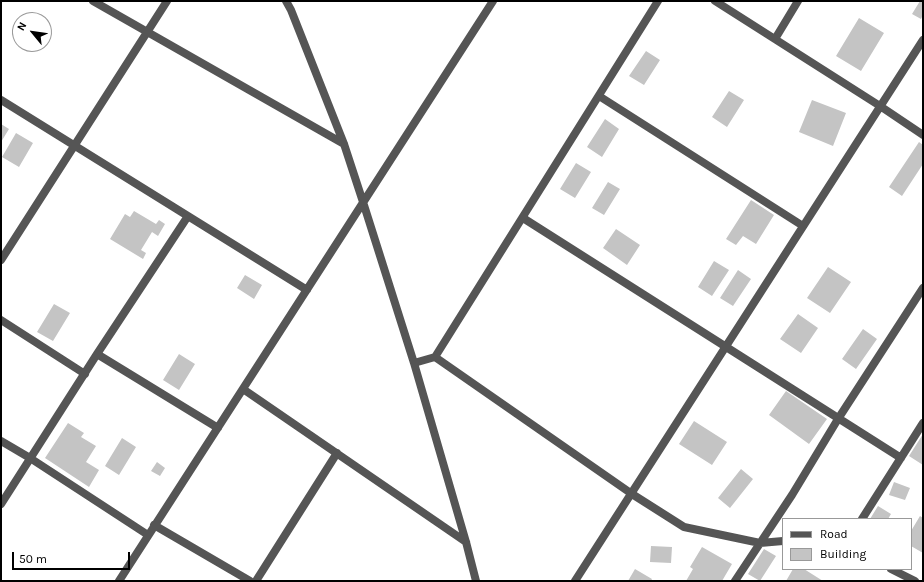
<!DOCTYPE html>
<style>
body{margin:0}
#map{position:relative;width:924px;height:582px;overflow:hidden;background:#fff;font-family:Karla,sans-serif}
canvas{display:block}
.frame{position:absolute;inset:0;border:2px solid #000;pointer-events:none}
.legend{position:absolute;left:782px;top:518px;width:130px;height:52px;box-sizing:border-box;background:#fff;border:1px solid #999;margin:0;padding:5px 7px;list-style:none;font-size:12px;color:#000}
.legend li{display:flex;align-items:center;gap:8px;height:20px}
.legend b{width:20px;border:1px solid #999}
.north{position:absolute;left:12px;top:12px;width:40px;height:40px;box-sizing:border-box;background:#fff;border:1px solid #999;border-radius:50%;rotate:299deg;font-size:11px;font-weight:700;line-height:16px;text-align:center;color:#000}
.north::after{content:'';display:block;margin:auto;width:14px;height:18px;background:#000;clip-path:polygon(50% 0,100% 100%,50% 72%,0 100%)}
.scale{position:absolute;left:12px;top:552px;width:118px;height:18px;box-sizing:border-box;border:2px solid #000;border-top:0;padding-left:5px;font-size:12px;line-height:14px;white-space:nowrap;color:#000;-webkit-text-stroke:3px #fff;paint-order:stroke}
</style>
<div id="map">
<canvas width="924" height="582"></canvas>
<div class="frame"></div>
<ul class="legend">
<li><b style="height:5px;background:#555"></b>Road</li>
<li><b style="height:11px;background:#c4c4c4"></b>Building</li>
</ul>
<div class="north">N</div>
<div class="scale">50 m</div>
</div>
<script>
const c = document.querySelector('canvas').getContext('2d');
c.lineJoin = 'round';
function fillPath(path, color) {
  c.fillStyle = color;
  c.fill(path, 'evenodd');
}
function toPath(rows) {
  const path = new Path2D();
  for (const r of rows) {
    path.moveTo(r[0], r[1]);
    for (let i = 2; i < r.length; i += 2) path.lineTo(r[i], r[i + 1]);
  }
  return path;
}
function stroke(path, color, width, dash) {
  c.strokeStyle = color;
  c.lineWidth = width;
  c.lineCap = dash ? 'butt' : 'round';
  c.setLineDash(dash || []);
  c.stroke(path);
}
fillPath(toPath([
 [920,1,923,1,923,15,921,19,912,14],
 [859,18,884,33,861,71,836,56],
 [646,51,660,60,644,85,629,76],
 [729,91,744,100,727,127,712,117],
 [812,100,846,113,833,146,799,132],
 [605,119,619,129,602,157,587,147],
 [1,124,9,129,1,142],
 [16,133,33,143,19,167,2,157],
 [919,142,923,145,923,164,902,196,889,187],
 [576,163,591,172,575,198,560,189],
 [608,182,620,189,604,215,592,208],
 [751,200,774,215,756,244,743,236,736,245,726,239],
 [134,211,156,224,159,220,165,224,158,236,152,232,141,250,146,253,143,259,110,239,125,214,130,217],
 [616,229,640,245,627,265,603,248],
 [714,261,729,270,712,296,698,287],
 [828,267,851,282,830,313,807,298],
 [738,270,751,279,733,306,720,298],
 [245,275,262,285,254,299,237,288],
 [54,304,70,313,53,341,37,332],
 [798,314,818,328,801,353,780,339],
 [863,329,877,339,856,369,842,359],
 [179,354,195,364,179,390,163,380],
 [786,391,827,419,809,444,769,415],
 [694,421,727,442,712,465,679,444],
 [68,423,84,433,81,437,96,446,86,462,99,470,89,487,45,458],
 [923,434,923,465,909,456],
 [122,438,136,447,119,475,105,466],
 [157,462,165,468,160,476,151,471],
 [741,469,753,479,730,508,718,498],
 [894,482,910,488,905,500,889,495],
 [878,506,891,514,888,519,870,519],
 [920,516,923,518,923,553,911,546,911,531],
 [651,546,672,547,671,563,650,562],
 [702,547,732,564,722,581,686,581,693,569,690,567],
 [764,549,776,556,760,581,748,574],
 [635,569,652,579,651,581,628,581],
 [793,569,804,569,823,581,786,581]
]), '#c4c4c4');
stroke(toPath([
 [93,1,344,144],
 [286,1,291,10,344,144,363,202,414,363,466,542,476,581],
 [715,1,880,106,923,135],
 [775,39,798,1],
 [599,96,803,226],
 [1,100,307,290],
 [523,218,901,458],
 [1,260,167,1],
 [1,320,85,374],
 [97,354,218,428],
 [435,357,632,494,684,527,760,543,783,541],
 [414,363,435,357,658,1],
 [243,389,466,542],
 [1,441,30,458,148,535],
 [1,504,97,354,188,216],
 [862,519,923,423],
 [154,525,250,581],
 [891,569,915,581],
 [119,581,493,1],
 [256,581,337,453],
 [575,581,923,40],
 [735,581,792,495,838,419,923,288]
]), '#555', 8);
</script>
